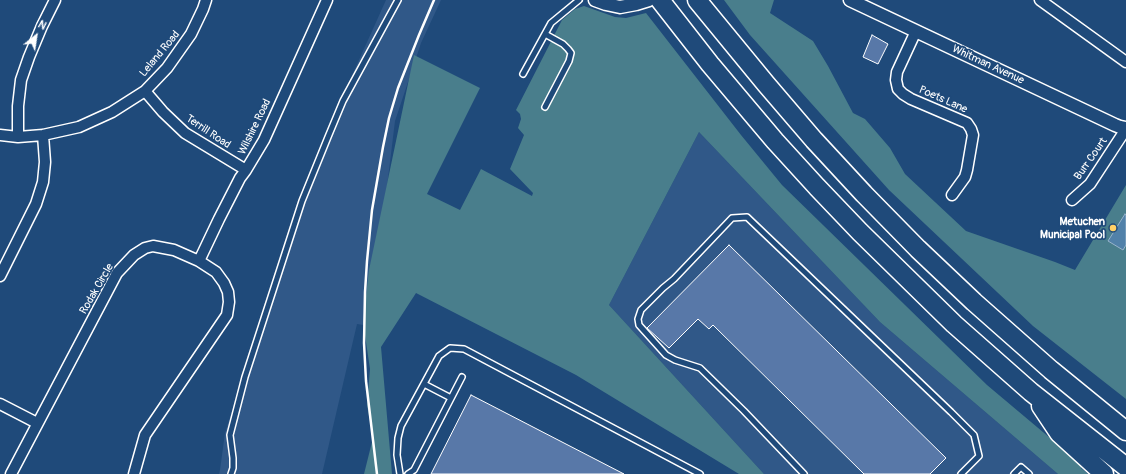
<!DOCTYPE html>
<style>
body{margin:0}
#map{position:relative;width:1126px;height:474px;overflow:hidden;background:#1f4a7a;font-family:Pangolin,sans-serif}
canvas{display:block}
.north{position:absolute;left:16px;top:16px;width:40px;height:40px;-webkit-text-stroke:3px #1f4a7a;paint-order:stroke;rotate:30deg;font-size:11px;font-weight:700;line-height:16px;text-align:center;color:#fff}
.north::after{content:'';display:block;margin:auto;width:14px;height:18px;background:#fff;clip-path:polygon(50% 0,100% 100%,50% 72%,0 100%)}
</style>
<div id="map">
<canvas width="1126" height="474"></canvas>
<div class="north">N</div>
</div>
<script>
const c = document.querySelector('canvas').getContext('2d');
c.lineJoin = 'round';
function fillPath(path, color) {
  c.fillStyle = color;
  c.fill(path, 'evenodd');
}
function toPath(rows) {
  const path = new Path2D();
  for (const r of rows) {
    path.moveTo(r[0], r[1]);
    for (let i = 2; i < r.length; i += 2) path.lineTo(r[i], r[i + 1]);
  }
  return path;
}
function stroke(path, color, width, dash) {
  c.strokeStyle = color;
  c.lineWidth = width;
  c.lineCap = dash ? 'butt' : 'round';
  c.setLineDash(dash || []);
  c.stroke(path);
}
function label(font, color, halo, rows, align = 'center') {
  c.font = font + ' Pangolin,sans-serif';
  c.lineWidth = 3.5;
  c.setLineDash([]);
  c.textBaseline = 'middle';
  c.strokeStyle = halo;
  c.fillStyle = color;
  for (const [text, x, y, turn = 0] of rows) {
    c.save();
    c.translate(x, y);
    c.rotate((+turn || 0) * Math.PI / 180);
    c.textAlign = isNaN(turn) ? turn : align;
    if (halo) c.strokeText(text, 0, 0);
    c.fillText(text, 0, 0);
    c.restore();
  }
}
fillPath(toPath([
 [386,0,441,0,421,43,395,121,370,326,357,324,322,474,219,474,220,470,225,433,301,195,336,111],
 [699,132,880,322,1058,474,764,474,609,305]
]), '#305888');
fillPath(toPath([
 [724,0,774,0,770,13,813,41,828,66,853,113,865,119,890,148,905,174,966,231,1055,262,1075,270,1126,185,1126,399,1033,326,889,190,750,35],
 [584,6,615,17,626,18,646,13,741,135,782,185,987,385,1081,464,1081,468,1088,474,1058,474,880,322,699,132,609,305,764,474,739,474,576,375,416,293,381,347,392,474,364,474,373,438,367,405,370,369,363,322,369,270,414,55,480,88,427,194,460,210,481,169,532,196,533,193,510,169,524,135,518,128,521,119,520,114,516,110,562,20,575,9]
]), '#497e8c');
const water = toPath([
 [1125,214,1126,215,1126,245,1123,250,1108,241,1125,214]
]);
fillPath(water, '#5181a9');
stroke(water, '#97b3cb', 1);
const building = toPath([
 [872,35,888,44,878,64,863,57,872,35],
 [729,245,946,458,930,474,864,474,713,325,709,329,698,319,669,348,647,328,729,245],
 [471,395,624,474,431,474,471,395]
]);
fillPath(building, '#5878a8');
stroke(building, '#fff', 1);
const service = toPath([
 [545,34,563,44,568,49,571,53,569,61,545,107],
 [523,74,551,23,579,0],
 [424,384,451,398],
 [231,474,233,468,233,458,230,435,245,377,302,201,328,137,343,101,398,0],
 [400,474,397,455,398,438,401,426,439,356,450,348,464,349,700,474],
 [408,474,414,470,462,377],
 [804,474,744,411,700,368,675,360,666,355,639,325,638,319,641,310,663,288,674,279,732,218,747,217,951,412,974,435,979,456,961,474],
 [1014,474,1021,467,1029,474]
]);
const minor = toPath([
 [1040,0,1126,62],
 [916,31,897,72,896,80,898,89,903,94,911,99,967,123,971,129,973,135,967,170,965,177,952,195],
 [145,91,163,112,185,133,246,170],
 [0,135,18,137,43,135,79,127,112,112,145,91,167,68,191,34,203,9,206,0],
 [18,137,18,106,21,80,29,57,42,26,55,0],
 [1072,200,1090,184,1126,129],
 [199,261,219,219,240,178,246,170,264,140,327,0],
 [0,276,36,204,43,182,45,162,43,135],
 [0,404,37,423],
 [11,474,117,273,134,255,145,248,153,246,174,250,199,261,216,272,224,283,228,292,229,302,227,315,145,435,134,474]
]);
const tertiary = toPath([
 [595,0,606,4,620,7,636,4,649,0],
 [850,0,1115,125,1120,127,1126,128]
]);
const motorway = toPath([
 [660,0,710,64,775,141,817,187,860,232,954,324,1031,392,1126,467],
 [697,0,766,84,814,140,864,194,918,249,974,302,1051,370,1126,431],
 [1041,406,1059,433,1104,474]
]);
stroke(service, '#fff', 8);
stroke(minor, '#fff', 13);
stroke(tertiary, '#fff', 15);
stroke(motorway, '#fff', 21);
stroke(service, '#1f4a7a', 5);
stroke(minor, '#1f4a7a', 10);
stroke(tertiary, '#1f4a7a', 12);
stroke(motorway, '#1f4a7a', 18);
stroke(toPath([
 [377,474,366,381,364,343,365,292,367,261,372,210,383,147,389,118,398,88,419,35,434,0]
]), '#fff', 2.5);
for (const [x, y, r, color] of [
 [1113,228,4,"#ffd166"]
]) {
  const dot = new Path2D();
  dot.arc(x, y, r, 0, 2 * Math.PI);
  c.fillStyle = color;
  c.fill(dot);
  stroke(dot, '#1f4a7a', 1.5);
}
label('11px', '#fff', '#1f4a7a', [
 ["Leland Road",160,54,-50],
 ["Whitman Avenue",988,65,25],
 ["Poets Lane",943,100,24],
 ["Wilshire Road",255,127,-64],
 ["Terrill Road",208,132,34],
 ["Burr Court",1091,159,-55],
 ["Rodak Circle",97,289,-60]
]);
label('bold 11px', '#fff', '#1f4a7a', [
 ["Metuchen",1105,222],
 ["Municipal Pool",1105,235]
], 'right');
</script>
